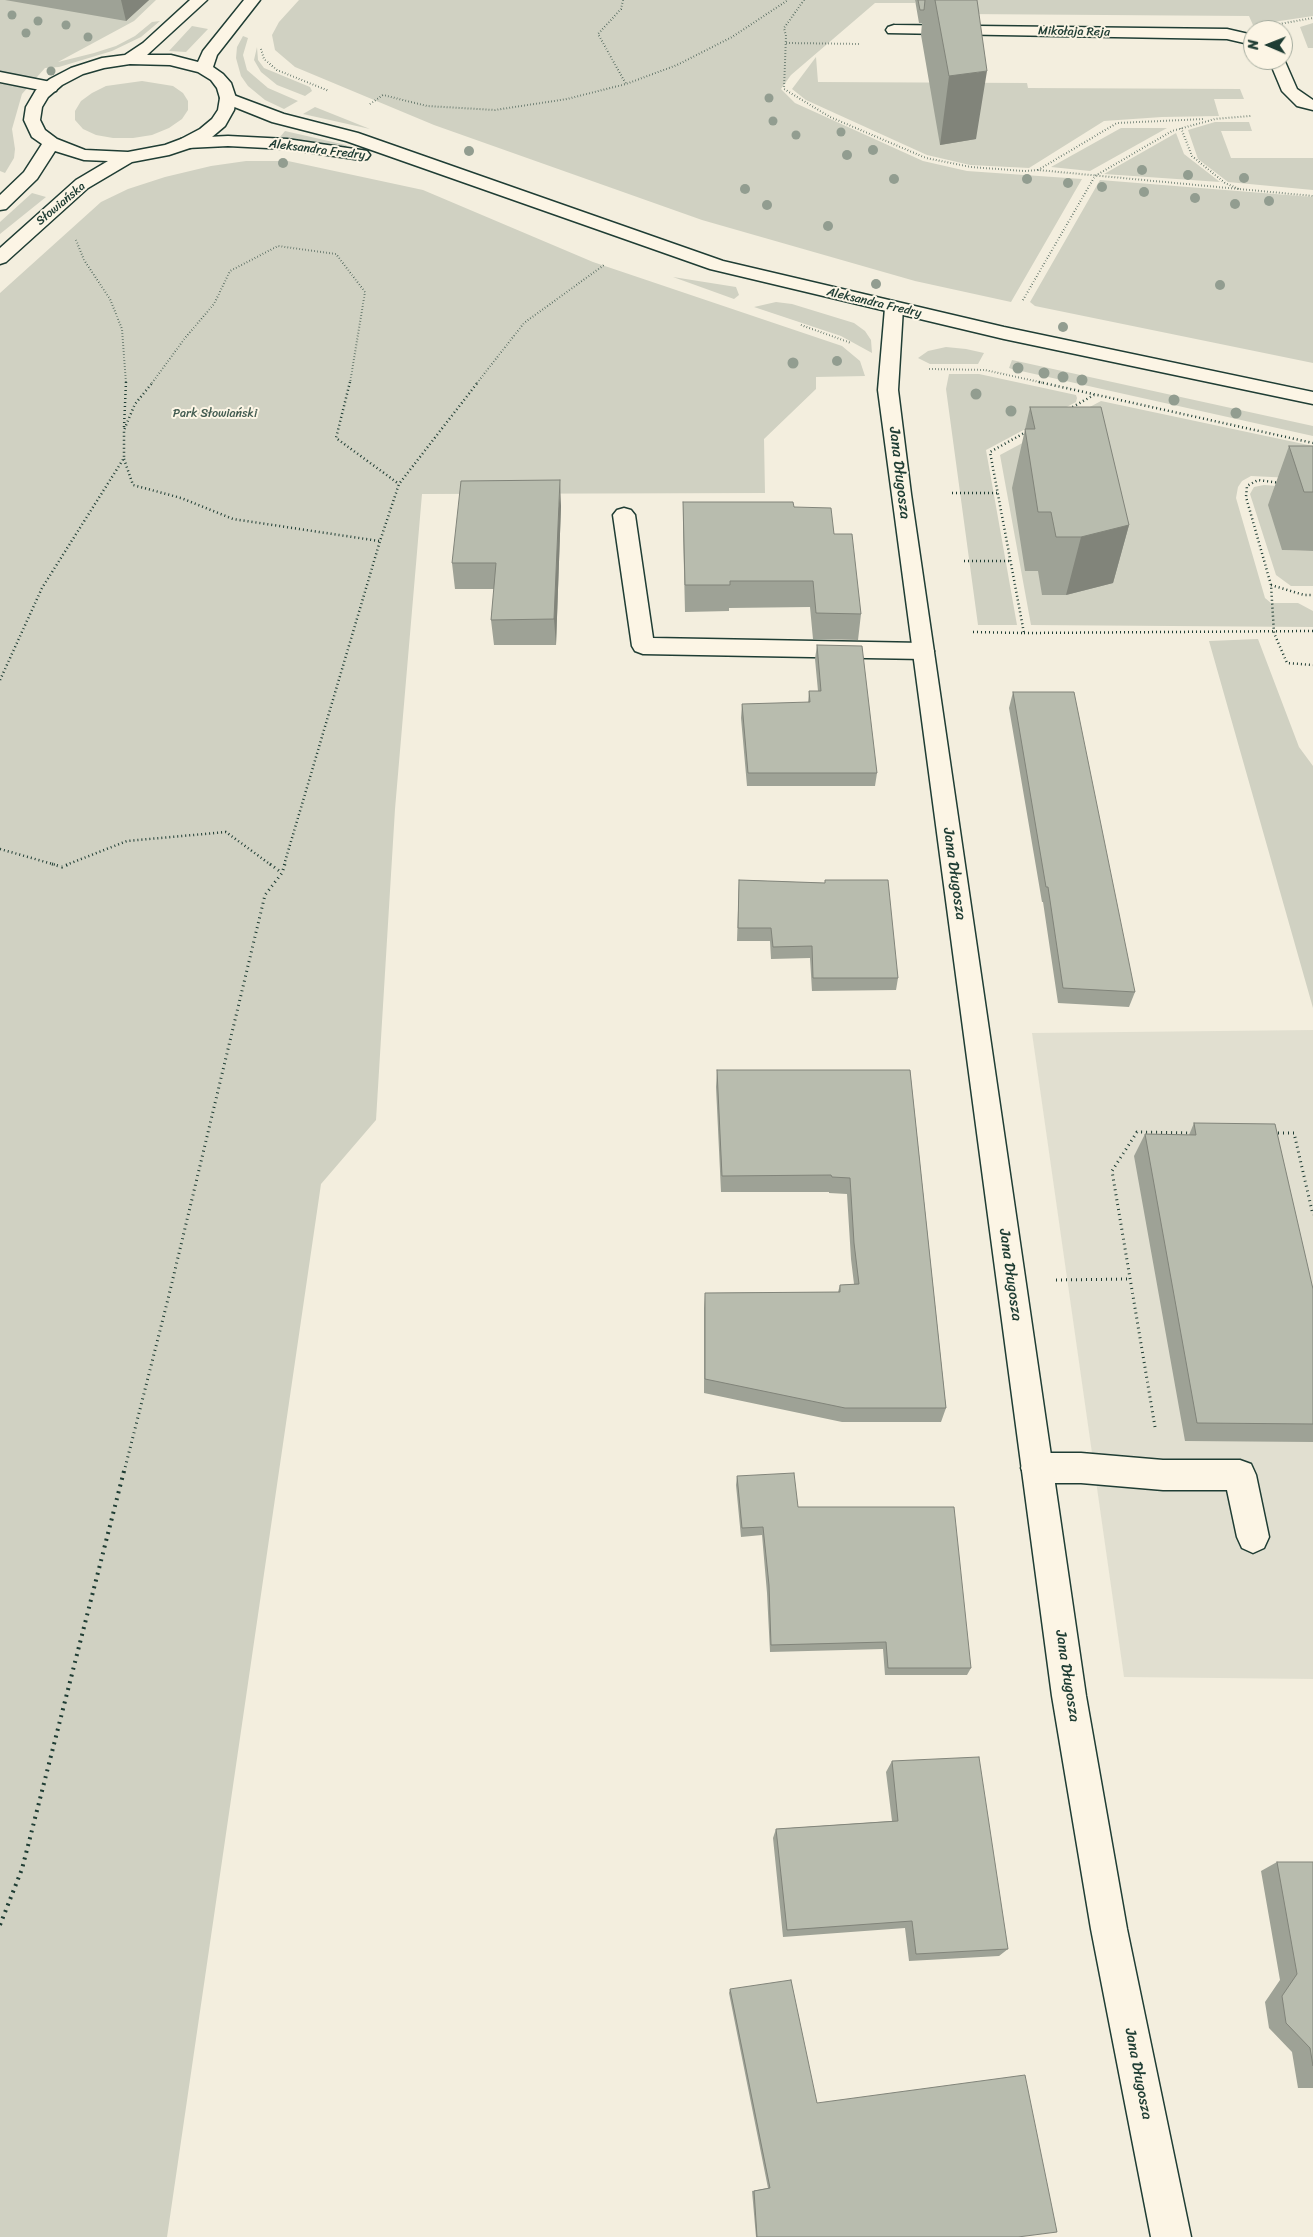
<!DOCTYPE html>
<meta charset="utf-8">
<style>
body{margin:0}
#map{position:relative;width:1313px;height:2237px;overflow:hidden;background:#f3eede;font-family:Sriracha,sans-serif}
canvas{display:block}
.north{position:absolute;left:1243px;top:20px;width:50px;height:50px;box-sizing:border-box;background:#fcf5e5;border:1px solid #a4ab9e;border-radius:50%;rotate:271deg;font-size:14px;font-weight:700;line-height:20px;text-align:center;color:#1f3d34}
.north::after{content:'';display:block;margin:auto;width:18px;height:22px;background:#1f3d34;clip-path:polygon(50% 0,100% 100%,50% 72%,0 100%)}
</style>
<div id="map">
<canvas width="1313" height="2237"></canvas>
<div class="north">N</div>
</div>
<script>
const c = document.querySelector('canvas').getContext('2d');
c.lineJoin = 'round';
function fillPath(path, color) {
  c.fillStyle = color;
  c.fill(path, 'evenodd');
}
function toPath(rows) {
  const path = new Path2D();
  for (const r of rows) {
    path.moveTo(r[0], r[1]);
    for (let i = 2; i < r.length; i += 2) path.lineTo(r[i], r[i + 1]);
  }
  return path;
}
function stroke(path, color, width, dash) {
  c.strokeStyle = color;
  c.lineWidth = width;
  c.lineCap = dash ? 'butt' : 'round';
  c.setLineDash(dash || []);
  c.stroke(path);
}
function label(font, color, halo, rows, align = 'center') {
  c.font = font + ' Sriracha,sans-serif';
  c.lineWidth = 4;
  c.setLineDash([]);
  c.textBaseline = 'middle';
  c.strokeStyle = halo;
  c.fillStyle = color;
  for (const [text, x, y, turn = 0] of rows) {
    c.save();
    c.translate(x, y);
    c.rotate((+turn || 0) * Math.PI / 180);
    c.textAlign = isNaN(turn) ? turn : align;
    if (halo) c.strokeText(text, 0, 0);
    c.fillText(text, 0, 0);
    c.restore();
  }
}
fillPath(toPath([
 [1313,1030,1313,1679,1124,1677,1032,1033]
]), '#e1dfd0');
fillPath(toPath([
 [0,0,156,0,134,21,58,62,94,53,116,46,135,36,152,22,160,21,141,37,112,51,59,67,45,68,22,94,12,129,15,149,14,158,5,173,0,171],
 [299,0,915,0,915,3,875,3,791,75,781,89,795,103,923,161,967,171,1082,179,1011,302,915,281,702,220,434,125,295,67,275,50,272,35,279,22],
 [960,0,1313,0,1313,16,1253,25,1249,16,962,14],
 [1313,23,1313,48,1308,48,1300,27],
 [192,26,208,29,186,52,169,51],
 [243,36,248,38,243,55,247,70,268,88,298,101,284,109,265,100,248,86,241,76,236,58,237,47],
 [257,47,258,60,264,68,310,87,312,91,305,96,277,85,261,72,254,60],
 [816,57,818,82,1027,83,1028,88,1240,89,1244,99,1214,99,1219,116,1162,117,1104,121,1029,168,970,165,927,155,806,100,792,89],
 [142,81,173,86,183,93,188,101,188,110,182,119,169,128,152,135,133,138,113,138,96,135,83,129,75,120,75,111,81,101,92,93,106,86],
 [315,107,370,129,303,114],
 [1215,122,1249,122,1252,131,1221,131,1231,158,1313,158,1313,190,1228,182,1198,159,1188,130],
 [1121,128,1167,128,1090,171,1051,167],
 [285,131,346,145,347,146,344,147,280,137],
 [1176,133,1184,154,1220,182,1104,174],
 [246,161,288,161,423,190,593,262,842,346,860,361,865,376,816,377,816,389,764,439,765,493,422,494,395,809,376,1120,321,1184,167,2237,0,2237,0,293,101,202,128,189,165,177,211,166],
 [1100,180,1313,197,1313,363,1035,306,1030,302],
 [32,193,46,197,0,234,0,222],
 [673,277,736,287,739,295,734,299],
 [776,302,792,304,854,323,865,331,871,340,872,353,841,336,754,307],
 [946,347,966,349,984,353,978,364,930,364,918,358,928,351],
 [1012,360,1313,426,1313,436,1012,369,1009,368],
 [949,374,979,374,1076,395,1077,398,1076,402,986,450,1017,625,978,625,946,389],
 [1101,401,1313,446,1313,479,1251,476,1242,481,1238,487,1236,498,1265,598,1271,603,1298,603,1313,611,1313,627,1031,625,1000,455],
 [1264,485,1304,488,1282,550,1313,551,1313,586,1291,586,1276,575,1250,494,1254,487],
 [1258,639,1299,747,1313,766,1313,1008,1209,641]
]), '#d0d1c2');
const service = toPath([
 [0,72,56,83,58,87,56,91,50,92,0,82,0,72],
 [624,508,631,510,635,515,653,638,923,643,931,646,934,651,931,656,923,659,643,654,635,651,632,646,613,515,617,510,624,508],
 [1037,1453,1081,1453,1163,1460,1240,1460,1251,1464,1256,1475,1269,1537,1264,1548,1253,1553,1242,1548,1237,1537,1227,1490,1163,1490,1081,1483,1037,1483,1026,1479,1021,1468,1026,1457,1037,1453]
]);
const minor = toPath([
 [894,25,1227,29,1253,35,1253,45,1227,39,888,33,886,30,888,27,894,25],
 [1283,57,1297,89,1313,100,1313,110,1297,106,1282,91,1269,60,1283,60,1283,57],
 [894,302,901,304,903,308,898,390,911,494,1086,1696,1127,1929,1191,2237,1151,2237,1091,1929,1052,1696,878,390,885,308,887,304,894,302]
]);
const tertiary = toPath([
 [228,93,284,114,358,133,723,261,1004,327,1313,392,1313,404,1004,339,710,269,346,141,272,122,222,102,220,98,222,94,228,93],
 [228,136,287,139,361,150,367,151,370,155,367,159,361,160,287,149,228,146,187,148,181,147,178,143,181,139,187,138,228,136]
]);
const secondary = toPath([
 [190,0,207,0,147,55,171,55,198,62,203,51,244,0,260,0,217,55,213,67,223,74,231,83,236,98,234,110,225,126,212,137,193,147,169,155,132,162,88,188,6,262,0,264,0,248,76,180,108,161,84,160,55,151,37,179,6,209,0,210,0,195,24,172,42,144,32,137,24,120,26,107,36,90,50,79,71,68,102,58,125,55,143,43,190,0],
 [130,64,170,65,198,72,211,80,217,88,220,98,218,110,212,119,200,129,181,139,165,145,128,152,85,150,57,139,45,130,40,120,42,107,48,97,62,85,83,74,104,68,130,64]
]);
stroke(service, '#1f3d34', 3);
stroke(minor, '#1f3d34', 3);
stroke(tertiary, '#1f3d34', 3);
stroke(secondary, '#1f3d34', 3);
stroke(toPath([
 [623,0,621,9,598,34,626,84],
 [804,0,784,28,786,36,784,89,830,117,926,158,971,167,1024,171,1038,170,1313,196],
 [1279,24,1313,18],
 [786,43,860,44],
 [261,49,264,59,277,70,329,91],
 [370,104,383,95,427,106,495,110,567,99,626,84,677,65,732,37,788,0],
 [1181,128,1192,156,1225,183,1239,189],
 [1038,170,1117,123,1204,119],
 [76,240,84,260,110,299,122,329,126,383],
 [1023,300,1095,176,1172,131,1215,119,1251,116],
 [801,325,851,343],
 [929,369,985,370,1044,383],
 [152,383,185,338,214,304,230,271,278,246,336,254,365,292,350,383],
 [477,383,524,323,604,265]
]), '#1f3d34', 2, [0.5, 2.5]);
stroke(toPath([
 [350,382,336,438,399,484],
 [1039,382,1313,443],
 [1069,409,1094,395],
 [124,427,126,382],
 [124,459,133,485,181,498,233,519,379,541],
 [1280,483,1258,480,1247,486,1246,497,1271,585,1274,633,1287,663,1313,665],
 [952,493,997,493],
 [964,561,1010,561],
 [1271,585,1304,595,1313,595],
 [973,632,1024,633,990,452,1026,432],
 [1024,633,1313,631],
 [0,680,42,588,124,458,124,430,135,404,153,382],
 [0,849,56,865],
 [66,865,127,841,226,832,271,865],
 [284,865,380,541,399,484,478,382]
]), '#1f3d34', 2.5, [1, 3]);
stroke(toPath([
 [52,864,62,867,70,864],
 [270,864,282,873],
 [1273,1133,1294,1133,1313,1215],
 [1056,1280,1130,1279],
 [1155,1427,1112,1171,1137,1132,1192,1133],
 [124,1472,168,1299,265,895,282,873,285,864]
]), '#1f3d34', 3, [1, 4]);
stroke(toPath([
 [0,1925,22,1869,124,1471]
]), '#1f3d34', 4, [2, 5]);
fillPath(service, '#fcf5e5');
fillPath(minor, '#fcf5e5');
fillPath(tertiary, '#fcf5e5');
fillPath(secondary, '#fcf5e5');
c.fillStyle = '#929d90';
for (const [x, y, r] of [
 [12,15,4.5],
 [38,21,4.5],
 [66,25,4.5],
 [26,33,4.5],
 [88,37,4.5],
 [51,71,4.5],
 [769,98,4.5],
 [773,121,4.5],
 [841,132,4.5],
 [796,135,4.5],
 [873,150,5],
 [469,151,5],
 [847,155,5],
 [283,163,5],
 [1142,170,5],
 [1188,175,5],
 [1244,178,5],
 [894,179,5],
 [1027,179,5],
 [1068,183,5],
 [1102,187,5],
 [745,189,5],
 [1144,192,5],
 [1195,198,5],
 [1269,201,5],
 [1235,204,5],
 [767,205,5],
 [828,226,5],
 [876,284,5],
 [1220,285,5],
 [1063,327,5],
 [837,361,5],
 [793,363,5.5],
 [1018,368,5.5],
 [1044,373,5.5],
 [1063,377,5.5],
 [1082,380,5.5],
 [976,394,5.5],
 [1174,400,5.5],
 [1011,411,5.5],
 [1236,413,5.5]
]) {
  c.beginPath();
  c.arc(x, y, r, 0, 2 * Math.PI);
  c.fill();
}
fillPath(toPath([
 [5,0,149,0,126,21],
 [915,0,977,0,976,139,940,145,921,35,922,23,919,23],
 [1030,407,1129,525,1113,583,1066,595,1042,595,1038,571,1025,571,1012,488],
 [1289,446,1313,446,1313,551,1282,550,1268,505],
 [683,502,794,507,861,614,858,640,813,639,810,607,729,608,729,611,685,612,683,529],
 [561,506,556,645,494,645,491,620,494,589,455,589,452,563],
 [817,645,877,773,875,786,747,786,741,718,742,704,808,703,809,691,818,691,815,659],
 [1013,692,1135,992,1129,1007,1058,1003,1043,902,1042,902,1009,708],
 [739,880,825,883,825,880,898,978,896,990,812,991,810,958,771,959,770,941,737,941],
 [717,1070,910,1070,946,1408,941,1422,842,1422,704,1393,704,1308,705,1293,838,1292,840,1285,854,1284,851,1259,847,1194,829,1193,829,1192,721,1192,716,1087],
 [1194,1123,1313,1289,1313,1442,1185,1441,1134,1156,1145,1134,1189,1135],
 [737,1476,798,1507,971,1668,967,1675,885,1675,883,1649,770,1652,767,1593,762,1535,741,1537,736,1485],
 [892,1761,1008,1949,999,1956,909,1961,905,1928,783,1937,773,1838,776,1829,892,1821,886,1772],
 [1277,1862,1313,1862,1313,2088,1298,2088,1292,2052,1269,2028,1265,2002,1280,1980,1261,1871],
 [730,1989,817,2103,1018,2237,756,2237,752,2191,768,2188,729,1993]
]), '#9ea296');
fillPath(toPath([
 [121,0,149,0,126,21],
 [987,71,976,139,940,145,949,76],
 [560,480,561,506,556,645,554,619],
 [1129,525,1113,583,1066,595,1081,537]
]), '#81847a');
const building = toPath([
 [918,0,925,0,924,10,920,10,918,0],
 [935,0,977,0,987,71,949,76,935,0],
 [1030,407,1101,407,1129,525,1081,537,1056,537,1051,512,1038,512,1025,429,1035,429,1030,407],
 [1289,446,1313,446,1313,492,1304,492,1289,446],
 [560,480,554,619,491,620,496,563,452,563,461,481,560,480],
 [683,502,793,502,794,507,831,508,834,534,852,534,861,614,816,613,813,581,730,581,730,585,685,585,683,502],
 [817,645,862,646,877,773,748,773,742,704,810,702,809,691,821,691,817,645],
 [1013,692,1074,692,1135,992,1063,988,1048,887,1046,887,1013,692],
 [739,880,825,883,825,880,888,880,898,978,813,978,812,946,773,947,771,928,738,928,739,880],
 [717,1070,910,1070,946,1408,845,1408,705,1379,705,1293,840,1292,840,1285,859,1284,854,1243,850,1178,832,1177,831,1175,722,1176,717,1070],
 [1194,1123,1275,1124,1313,1289,1313,1424,1197,1423,1145,1134,1196,1135,1194,1123],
 [794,1473,798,1507,954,1507,971,1668,888,1668,886,1642,771,1645,769,1585,763,1527,742,1528,737,1476,794,1473],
 [979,1757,1008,1949,916,1954,912,1921,787,1930,776,1829,898,1821,892,1761,979,1757],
 [1277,1862,1313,1862,1313,2066,1310,2048,1286,2023,1282,1996,1297,1974,1277,1862],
 [791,1980,817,2103,1025,2075,1057,2232,1018,2237,757,2237,754,2191,770,2188,730,1989,791,1980]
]);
fillPath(building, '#b8bcae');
stroke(building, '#81847a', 1);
label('12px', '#1f3d34', '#fcf5e5', [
 ["Mikołaja Reja",1074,32,1],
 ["Aleksandra Fredry",317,150,7],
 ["Słowiańska",61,204,-40],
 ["Aleksandra Fredry",874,303,13]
]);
label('12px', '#425b50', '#fcf5e5', [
 ["Park Słowiański",215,414]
]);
label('15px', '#1f3d34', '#fcf5e5', [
 ["Jana Długosza",899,473,83],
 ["Jana Długosza",954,874,82],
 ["Jana Długosza",1010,1275,82],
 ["Jana Długosza",1067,1676,81],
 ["Jana Długosza",1138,2074,79]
]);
</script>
